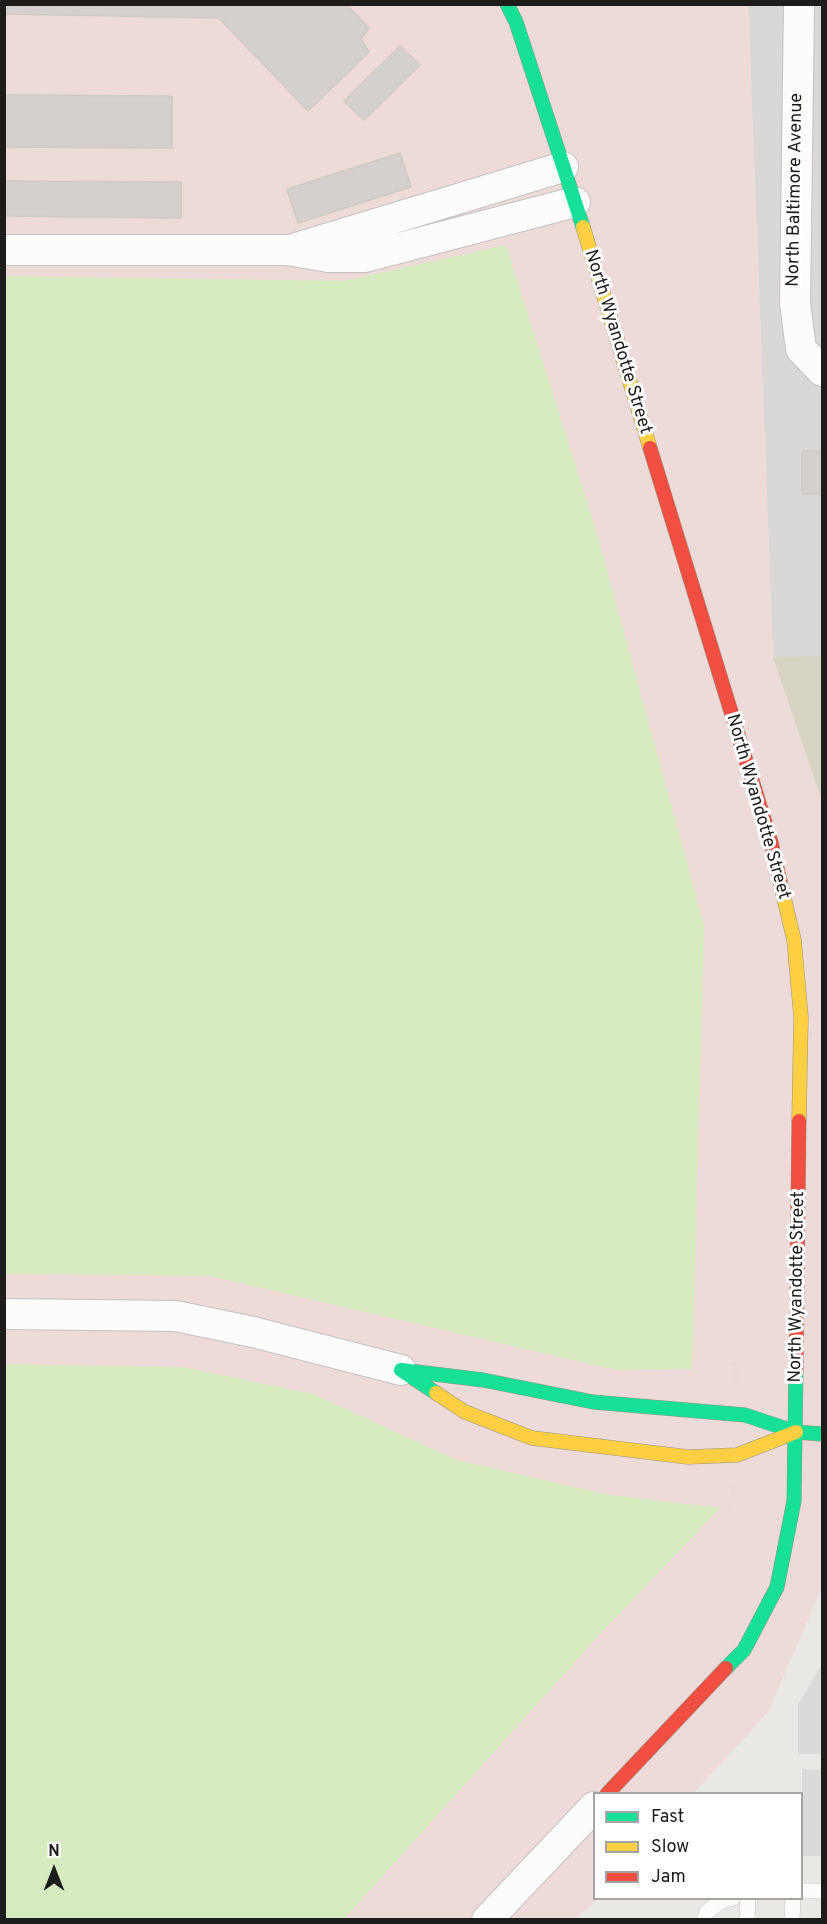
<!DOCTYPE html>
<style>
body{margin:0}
#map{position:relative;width:827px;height:1924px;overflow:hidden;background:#eae8e4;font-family:Overpass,sans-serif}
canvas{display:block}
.frame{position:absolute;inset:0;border:6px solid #1c1c1c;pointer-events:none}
.legend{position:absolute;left:593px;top:1792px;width:210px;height:108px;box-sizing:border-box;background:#fff;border:2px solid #a4a4a4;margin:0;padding:8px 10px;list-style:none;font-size:18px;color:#1c1c1c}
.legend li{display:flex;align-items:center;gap:12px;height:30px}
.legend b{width:30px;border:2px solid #a4a4a4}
.north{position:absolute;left:24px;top:1840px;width:60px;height:60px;-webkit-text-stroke:4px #fff;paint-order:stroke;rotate:0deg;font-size:16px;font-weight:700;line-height:24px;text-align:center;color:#1c1c1c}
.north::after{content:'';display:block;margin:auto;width:21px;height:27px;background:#1c1c1c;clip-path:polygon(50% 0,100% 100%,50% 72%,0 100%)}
</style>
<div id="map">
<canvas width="827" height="1924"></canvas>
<div class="frame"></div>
<ul class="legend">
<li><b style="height:8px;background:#16e098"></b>Fast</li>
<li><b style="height:8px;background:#ffcf43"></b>Slow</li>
<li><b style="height:8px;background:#f24e42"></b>Jam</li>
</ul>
<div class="north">N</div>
</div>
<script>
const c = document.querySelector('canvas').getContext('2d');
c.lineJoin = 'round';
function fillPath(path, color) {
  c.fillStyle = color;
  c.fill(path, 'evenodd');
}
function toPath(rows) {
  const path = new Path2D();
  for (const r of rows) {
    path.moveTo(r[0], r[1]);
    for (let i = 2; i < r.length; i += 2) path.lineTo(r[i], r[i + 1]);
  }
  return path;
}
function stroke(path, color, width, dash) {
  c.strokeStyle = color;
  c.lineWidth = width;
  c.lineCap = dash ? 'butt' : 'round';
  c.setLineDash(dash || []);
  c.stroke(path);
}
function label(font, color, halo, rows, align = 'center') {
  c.font = font + ' Overpass,sans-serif';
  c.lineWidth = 6;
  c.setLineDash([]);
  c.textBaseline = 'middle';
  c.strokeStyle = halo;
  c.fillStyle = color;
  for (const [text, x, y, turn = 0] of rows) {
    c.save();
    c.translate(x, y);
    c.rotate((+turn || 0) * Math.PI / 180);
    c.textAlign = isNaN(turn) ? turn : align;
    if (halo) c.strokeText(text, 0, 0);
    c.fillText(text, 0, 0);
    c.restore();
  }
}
fillPath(toPath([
 [748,5,822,5,822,801,773,657]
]), '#d9d8d6');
fillPath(toPath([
 [5,5,748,5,773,657,822,802,822,1587,768,1712,694,1793,594,1794,594,1898,598,1899,576,1919,5,1920]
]), '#eedad8');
fillPath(toPath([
 [822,656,822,801,773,657]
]), '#d5d4c5');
fillPath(toPath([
 [506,245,596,530,704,925,692,1369,616,1370,210,1276,5,1274,5,276,344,281],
 [5,1364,183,1367,313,1394,457,1460,604,1494,720,1508,600,1634,344,1919,5,1919]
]), '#d7ebc0');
fillPath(toPath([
 [822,1664,822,1754,798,1754,798,1705],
 [802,1769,822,1770,822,1856,802,1856]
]), '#dbdad8');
const building = toPath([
 [4,4,346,4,369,28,361,39,369,52,308,111,219,18,4,14,4,4],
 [400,46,420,65,364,120,344,101,400,46],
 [4,95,172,96,172,148,4,147,4,95],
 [400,153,411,187,298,223,287,189,400,153],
 [4,181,181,182,181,218,4,216,4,181],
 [802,451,822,451,822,494,802,494,802,451]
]);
fillPath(building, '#d3d0cd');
stroke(building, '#cecac5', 1.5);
const lane = toPath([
 [802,1891,822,1891],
 [704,1920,707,1912,721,1901,733,1898],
 [747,1920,748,1898],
 [792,1920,793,1898]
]);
const street = toPath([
 [799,4,795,303,801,349,822,371],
 [296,248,563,167],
 [4,250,287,250,328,257,365,257,575,202],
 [4,1314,176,1316,253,1332,401,1370],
 [487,1920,594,1807]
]);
const fast = toPath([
 [507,4,516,22,583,227],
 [436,1393,401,1370,483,1380,593,1402,745,1415,796,1432,822,1434],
 [726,1668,744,1650,777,1587,794,1501,796,1368]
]);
const slow = toPath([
 [583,227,650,448],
 [780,881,794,940,801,1017,799,1121],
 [436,1393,465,1412,532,1438,688,1457,737,1455,796,1432]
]);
const jam = toPath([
 [650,448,771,842,780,881],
 [796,1368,799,1121],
 [607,1794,726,1668]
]);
stroke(lane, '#c3c2c0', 16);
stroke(street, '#c3c2c0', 32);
stroke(fast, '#93947c', 15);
stroke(slow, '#93947c', 15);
stroke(jam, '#93947c', 15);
stroke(toPath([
 [734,1362,736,1382],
 [729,1513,734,1486]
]), '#ebd9d6', 4, [3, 3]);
stroke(lane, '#fcfcfb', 15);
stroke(street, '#fcfcfb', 30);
stroke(fast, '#16e098', 14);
stroke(slow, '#ffcf43', 14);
stroke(jam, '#f24e42', 14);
label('18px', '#1c1c1c', '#fff', [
 ["North Baltimore Avenue",796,190,-89],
 ["North Wyandotte Street",617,342,73],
 ["North Wyandotte Street",757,807,74],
 ["North Wyandotte Street",798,1287,-89]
]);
</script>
